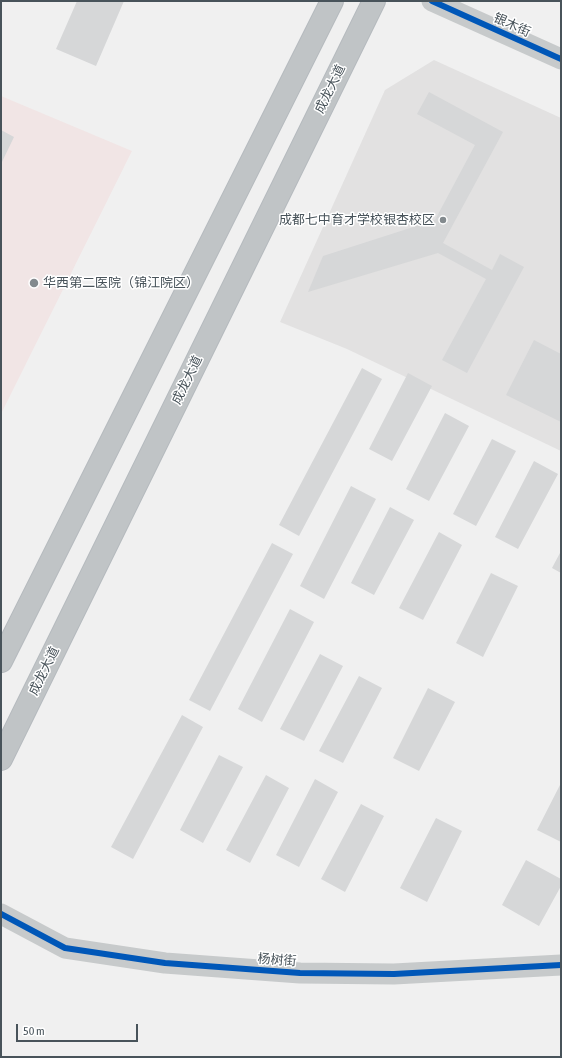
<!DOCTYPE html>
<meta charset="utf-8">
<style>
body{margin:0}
#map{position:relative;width:562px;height:1058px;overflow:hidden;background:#f0f0f0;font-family:"Asap Condensed",sans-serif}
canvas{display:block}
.frame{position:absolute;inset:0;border:2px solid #48535a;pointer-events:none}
.scale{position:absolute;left:16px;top:1024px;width:122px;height:18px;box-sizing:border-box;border:2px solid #48535a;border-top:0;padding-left:5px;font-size:12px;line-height:14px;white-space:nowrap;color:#48535a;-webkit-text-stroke:3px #fff;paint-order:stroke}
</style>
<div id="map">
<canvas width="562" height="1058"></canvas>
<div class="frame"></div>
<div class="scale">50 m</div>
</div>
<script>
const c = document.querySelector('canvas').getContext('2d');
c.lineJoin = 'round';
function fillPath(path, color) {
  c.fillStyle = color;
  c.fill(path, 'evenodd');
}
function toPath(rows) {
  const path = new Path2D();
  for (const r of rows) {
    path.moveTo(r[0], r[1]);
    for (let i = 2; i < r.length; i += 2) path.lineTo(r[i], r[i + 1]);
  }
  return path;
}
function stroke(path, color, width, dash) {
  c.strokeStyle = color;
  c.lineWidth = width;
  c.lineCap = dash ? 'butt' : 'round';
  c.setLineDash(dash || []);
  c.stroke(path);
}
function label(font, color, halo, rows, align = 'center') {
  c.font = font + ' "Asap Condensed","Noto Sans SC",sans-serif';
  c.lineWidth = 3;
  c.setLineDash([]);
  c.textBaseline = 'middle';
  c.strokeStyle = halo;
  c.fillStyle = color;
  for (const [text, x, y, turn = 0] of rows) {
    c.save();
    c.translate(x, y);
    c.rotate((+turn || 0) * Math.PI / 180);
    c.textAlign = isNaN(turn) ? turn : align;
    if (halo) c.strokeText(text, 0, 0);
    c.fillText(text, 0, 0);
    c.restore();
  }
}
fillPath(toPath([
 [434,60,561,118,561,451,347,349,280,322,385,90]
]), '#e2e1e1');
fillPath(toPath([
 [1,96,132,151,1,414]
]), '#f1e5e5');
fillPath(toPath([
 [77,1,124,1,96,66,56,49],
 [429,92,503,132,443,243,492,270,500,254,524,267,467,373,442,360,486,279,438,253,308,292,323,256,435,220,475,145,417,114],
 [1,130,14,137,1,164],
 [534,340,561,354,561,422,506,395],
 [362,368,382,379,299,536,279,525],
 [408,373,432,386,392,461,369,449],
 [445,413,469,426,429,501,406,489],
 [492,439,516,451,476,526,453,514],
 [534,461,558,474,518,549,495,537],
 [351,486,376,499,324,599,300,586],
 [390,507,414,520,374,595,351,583],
 [439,532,462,545,423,620,399,608],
 [272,543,293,554,210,711,189,700],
 [561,551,561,573,552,568],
 [491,573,518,586,483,657,456,643],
 [290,609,314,622,262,722,238,709],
 [320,654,343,666,304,741,280,729],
 [359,676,382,688,343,763,319,751],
 [428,688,455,702,419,771,393,758],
 [182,715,203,727,133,859,111,847],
 [219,755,243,767,203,843,180,830],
 [266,775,289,788,250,863,226,850],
 [315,779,338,792,299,867,276,855],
 [561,783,561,842,537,830],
 [361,804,384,816,345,892,321,879],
 [436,818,462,831,427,902,400,888],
 [526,860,561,879,561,886,539,926,502,905]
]), '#d6d7d8');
const trunk = toPath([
 [1,661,332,1],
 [1,759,374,1]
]);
stroke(trunk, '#b5babe', 24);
stroke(toPath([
 [432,1,561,59],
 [1,914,65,948,165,963,300,973,394,974,561,965]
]), '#c7cacb', 21);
stroke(trunk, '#c0c4c6', 22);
stroke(toPath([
 [432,1,561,59],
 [1,914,65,948,165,963,300,973,394,974,561,965]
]), '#0057b8', 6);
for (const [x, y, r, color] of [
 [443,220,4,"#838a8e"],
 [34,283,5,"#838a8e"]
]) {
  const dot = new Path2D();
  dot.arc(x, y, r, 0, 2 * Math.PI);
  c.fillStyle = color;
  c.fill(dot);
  stroke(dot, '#fff', 1.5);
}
label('13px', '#48535a', '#fff', [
 ["银木街",512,25,24],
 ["成龙大道",330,89,-64],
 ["成龙大道",187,380,-64],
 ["成龙大道",44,671,-64],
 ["杨树街",277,960,4]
]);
label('13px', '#48535a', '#fff', [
 ["成都七中育才学校银杏校区",435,220],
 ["华西第二医院（锦江院区）",43,283,"left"]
], 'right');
</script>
